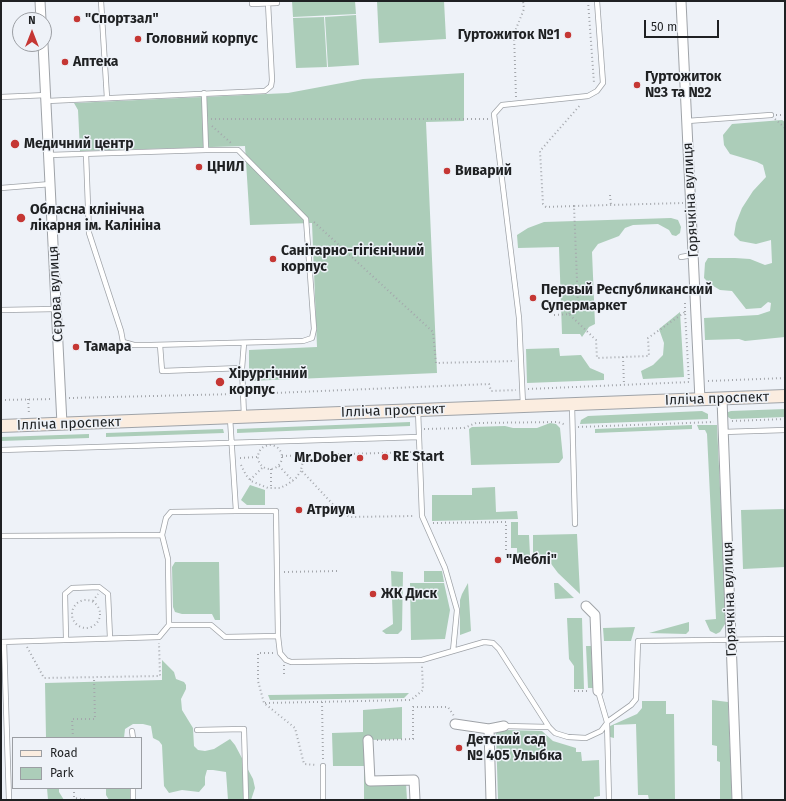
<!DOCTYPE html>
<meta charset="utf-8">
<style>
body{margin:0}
#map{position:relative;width:786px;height:801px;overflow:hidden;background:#eef2f8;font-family:"Fira Sans",sans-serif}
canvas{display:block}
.frame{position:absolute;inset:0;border:2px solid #1f2123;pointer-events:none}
.legend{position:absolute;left:12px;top:737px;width:130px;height:52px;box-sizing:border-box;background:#eef2f8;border:1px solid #9b9ea3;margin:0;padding:5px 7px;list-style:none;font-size:12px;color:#1f2123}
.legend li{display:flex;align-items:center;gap:8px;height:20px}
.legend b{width:20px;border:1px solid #9b9ea3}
.north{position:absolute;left:12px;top:12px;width:40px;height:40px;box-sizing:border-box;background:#eef2f8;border:1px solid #9b9ea3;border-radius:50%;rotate:0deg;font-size:11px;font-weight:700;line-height:16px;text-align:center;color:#1f2123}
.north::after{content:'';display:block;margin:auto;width:14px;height:18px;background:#c53734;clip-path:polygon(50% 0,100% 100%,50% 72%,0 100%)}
.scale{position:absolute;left:644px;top:20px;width:75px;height:18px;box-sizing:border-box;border:2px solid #1f2123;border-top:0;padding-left:5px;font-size:12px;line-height:14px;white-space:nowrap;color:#1f2123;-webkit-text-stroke:3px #eef2f8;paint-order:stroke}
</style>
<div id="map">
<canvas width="786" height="801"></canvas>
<div class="frame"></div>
<ul class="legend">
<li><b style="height:5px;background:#fbede0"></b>Road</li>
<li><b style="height:11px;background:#accdb9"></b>Park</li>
</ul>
<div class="north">N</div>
<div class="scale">50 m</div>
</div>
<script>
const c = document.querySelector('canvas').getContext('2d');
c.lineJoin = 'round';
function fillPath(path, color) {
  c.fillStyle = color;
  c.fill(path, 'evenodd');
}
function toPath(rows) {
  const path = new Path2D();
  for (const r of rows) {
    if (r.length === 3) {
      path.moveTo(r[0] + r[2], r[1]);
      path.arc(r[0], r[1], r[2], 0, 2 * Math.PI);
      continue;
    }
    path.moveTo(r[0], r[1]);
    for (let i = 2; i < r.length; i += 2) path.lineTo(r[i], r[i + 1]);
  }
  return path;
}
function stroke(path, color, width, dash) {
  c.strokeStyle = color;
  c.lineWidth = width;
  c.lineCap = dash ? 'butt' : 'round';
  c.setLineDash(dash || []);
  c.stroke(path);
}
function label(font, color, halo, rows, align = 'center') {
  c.font = font + ' "Fira Sans",sans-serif';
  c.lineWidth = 3;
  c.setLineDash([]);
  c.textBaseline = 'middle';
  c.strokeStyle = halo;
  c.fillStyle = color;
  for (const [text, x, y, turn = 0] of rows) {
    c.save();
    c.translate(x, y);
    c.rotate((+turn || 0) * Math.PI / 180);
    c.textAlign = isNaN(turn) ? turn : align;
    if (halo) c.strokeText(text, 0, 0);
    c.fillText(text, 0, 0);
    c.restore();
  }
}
fillPath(toPath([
 [292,1,355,1,356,14,293,17],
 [377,1,444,1,446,39,379,43],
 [356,15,359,65,328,67,325,17],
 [324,17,327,67,296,68,293,18],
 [464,73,464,121,426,122,437,373,249,381,249,350,317,347,312,223,250,225,245,146,80,151,78,110,74,103,288,93,363,79],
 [782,120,785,122,785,337,745,341,739,339,705,340,704,318,758,315,770,311,771,303,768,302,761,308,746,309,732,291,720,290,710,284,704,278,705,263,708,258,735,258,750,259,765,265,772,263,771,240,756,244,740,241,734,235,736,223,742,208,753,191,766,177,763,165,757,162,730,154,724,145,723,135,732,124],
 [671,218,678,220,681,227,680,233,676,236,672,235,669,230,658,224,633,225,625,228,619,236,598,244,592,252,595,324,589,327,582,337,580,334,562,334,559,247,518,248,517,235,528,228,544,222],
 [680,312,684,377,643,379,641,371,653,365,663,355,664,343,659,329],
 [559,348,560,356,581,355,590,368,604,374,604,380,527,383,526,349],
 [785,409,785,417,731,419,728,417,728,412,731,411],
 [702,411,708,414,708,419,580,424,581,420,588,416],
 [410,422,410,426,237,433,237,429],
 [550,423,556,424,560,428,563,458,559,463,471,465,469,429,472,427,505,426,513,428,537,428],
 [692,425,692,429,595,433,595,429],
 [697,425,717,425,726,615,725,624,720,632,716,634,710,631,705,620,716,619,707,434,705,430,699,430],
 [223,429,224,433,106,437,106,433],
 [89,434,89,438,1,441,1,437],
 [250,485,265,490,265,505,247,505,241,500],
 [495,487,496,512,517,511,518,519,432,521,432,495,472,495,472,488],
 [785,509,785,567,743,569,741,510],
 [511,522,518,522,518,535,529,535,530,555,517,558,517,548,511,548],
 [577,534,580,594,558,573,549,561,539,555,533,555,533,535],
 [175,562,219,562,220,620,215,620,212,614,182,614,175,612,173,607,172,567],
 [391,571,403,572,402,630,398,634,386,634,382,631,393,624],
 [424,571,442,571,444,582,424,582],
 [410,583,444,583,450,610,445,639,411,640],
 [468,583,471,631,460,635,460,600,462,594],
 [554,583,558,583,574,598,555,599],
 [567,618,582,618,584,689,574,689,574,666,569,659],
 [689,622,689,631,686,634,649,633],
 [635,627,631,641,604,641,603,628],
 [586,646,591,646,593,688,588,688],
 [162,660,174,672,176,679,184,682,186,685,186,689,181,699,182,710,193,728,194,746,198,750,205,751,214,749,230,739,235,745,253,779,255,788,251,800,228,800,226,772,213,770,207,770,205,777,205,785,199,792,182,790,169,793,164,786,162,745,159,741,153,738,151,726,143,724,133,724,125,729,124,738,46,738,45,683,162,680],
 [409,693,404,698,270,700,268,695],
 [712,700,728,702,732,800,720,800,720,762,717,761,717,746,712,745],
 [642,701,666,701,666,714,674,714,675,800,649,800,648,795,638,795,636,724,614,725,614,738,610,737,610,726,637,714,642,708],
 [402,707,402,739,371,740,372,784,406,783,407,800,364,800,364,766,333,766,332,733,363,732,363,710],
 [504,730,542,731,553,741,576,748,576,752,581,752,582,761,599,760,600,796,594,797,594,800,498,800,496,732],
 [47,788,71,788,59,789,59,792,64,800,48,800],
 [106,788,132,788,132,800,109,800,106,795]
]), '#accdb9');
const lane = toPath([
 [101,1,107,98],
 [252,1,252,4,277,3,277,1],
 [1,97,47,95],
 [47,101,265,91,271,86,272,80,268,3],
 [687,121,771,115],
 [86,154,89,233,121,331,123,342,134,345,151,345,303,341,312,338,314,329,306,219,238,150,206,150],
 [49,155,206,150,204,93],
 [1,188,51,184],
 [681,257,693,255],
 [1,310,56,309],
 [244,343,242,368,244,416],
 [160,345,162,371,242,368],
 [523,405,519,318,494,114,502,105,588,96,597,91,603,83,597,1],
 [572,405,575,524],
 [418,410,422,516,445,568,457,610,453,651],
 [230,418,236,511,276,511,278,636,280,653,286,660,291,662,422,660,484,642,493,643,499,649,549,727,555,733,568,737,586,738,601,731,607,723],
 [723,432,785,430],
 [1,450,419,437],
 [1,536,162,535],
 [169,625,168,559,162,535,166,518,171,512,236,511],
 [66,639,65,594,72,588,99,587,108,594,110,638],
 [1,642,159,637,169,625,211,625,225,637,278,636],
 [4,642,9,800],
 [598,691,607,722,609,800],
 [607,722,631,705,636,699,638,641,785,639],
 [504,726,549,727],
 [197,730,244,729,246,800],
 [132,731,133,738],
 [323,766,323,800],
 [133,788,133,800]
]);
const street = toPath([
 [40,1,41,20],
 [681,1,700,400],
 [43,44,62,424],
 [722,399,737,800],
 [586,606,595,615,598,691],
 [455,724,489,729,504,726],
 [489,729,491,800],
 [368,740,370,781,414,780,415,800]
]);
const secondary = toPath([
 [1,426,785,396]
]);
stroke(lane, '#9fa3a8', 6);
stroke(street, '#9fa3a8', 11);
stroke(secondary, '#9fa3a8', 14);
stroke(toPath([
 [588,1,594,83],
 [516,97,514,34,524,9,523,1],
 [776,115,785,115],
 [211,119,488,119],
 [775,119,785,128],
 [212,126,231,143],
 [610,195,611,205],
 [574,206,546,207,543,204,540,151,581,104],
 [314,222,433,332,436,363,515,361],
 [685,303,685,312],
 [569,314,578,305,574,206,683,203],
 [554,315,569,314,596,340,597,358,649,356,648,338,685,312,689,382],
 [623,357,624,385],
 [708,381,785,378],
 [528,389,690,382],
 [249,394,489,384,491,391,516,390],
 [69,398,237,394],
 [28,399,29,414],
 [1,400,53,399],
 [732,421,785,419],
 [578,427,714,422],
 [424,429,464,428,476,423,558,422,566,425],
 [270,457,12],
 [282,456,412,452],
 [304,456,301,470,340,512,350,517,415,516],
 [240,458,258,457],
 [241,465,246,475,251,481,268,488,280,488,288,484,296,478,301,471],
 [279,466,293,481],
 [271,469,271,489],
 [250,480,263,467],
 [433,523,506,522,506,550],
 [284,572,337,571],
 [86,614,14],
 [93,601,98,594],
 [27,647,44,678,160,676,159,643],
 [273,653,258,653,258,681,264,703,295,728,304,764,317,765],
 [284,665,284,674],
 [574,691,589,691],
 [322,702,323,760],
 [265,703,411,700,423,690,422,666],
 [73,738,72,719,95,719,94,677],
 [377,740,413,739,413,707,448,707,454,716],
 [74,788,74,798,87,800]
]), '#a4a7ac', 2, [1, 3]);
stroke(lane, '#fff', 4.5);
stroke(street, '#fff', 9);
stroke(secondary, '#fbede0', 12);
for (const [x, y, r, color] of [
 [77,19,4,"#c53734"],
 [568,35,4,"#c53734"],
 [138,39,4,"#c53734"],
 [65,62,4,"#c53734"],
 [637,85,4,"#c53734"],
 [15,144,5,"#c53734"],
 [199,167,4,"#c53734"],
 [447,171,4,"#c53734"],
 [21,218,5,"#c53734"],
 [273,259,4,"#c53734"],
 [533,298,4,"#c53734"],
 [76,347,4,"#c53734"],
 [220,382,5,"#c53734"],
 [385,457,4,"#c53734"],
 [360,458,4,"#c53734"],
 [299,510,4,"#c53734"],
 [498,560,4,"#c53734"],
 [373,594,4,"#c53734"],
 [459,748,4,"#c53734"]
]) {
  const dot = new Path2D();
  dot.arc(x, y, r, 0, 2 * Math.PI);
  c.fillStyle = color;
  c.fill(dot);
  stroke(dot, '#eef2f8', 1.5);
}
label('bold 14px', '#1f2123', '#eef2f8', [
 ["\"Спортзал\"",85,19],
 ["Гуртожиток №1",560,35,"right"],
 ["Головний корпус",146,39],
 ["Аптека",73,62],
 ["Гуртожиток",645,77],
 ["№3 та №2",645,93],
 ["Медичний центр",24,144],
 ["ЦНИЛ",207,167],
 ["Виварий",455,171],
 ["Обласна клінічна",30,210],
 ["лікарня ім. Калініна",30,226],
 ["Санітарно-гігієнічний",281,251],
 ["корпус",281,267],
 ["Первый Республиканский",541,290],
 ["Супермаркет",541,306],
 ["Тамара",84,347],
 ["Хірургічний",229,374],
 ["корпус",229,390],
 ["RE Start",393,457],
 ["Mr.Dober",352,458,"right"],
 ["Атриум",307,510],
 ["\"Меблі\"",506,560],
 ["ЖК Диск",381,594],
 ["Детский сад",467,740],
 ["№ 405 Улыбка",467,756]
], 'left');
label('14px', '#1f2123', '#eef2f8', [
 ["Горячкіна вулиця",691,200,-93],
 ["Сєрова вулиця",56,294,-93],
 ["Ілліча проспект",717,399,-2],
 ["Ілліча проспект",393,411,-2],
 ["Ілліча проспект",69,424,-2],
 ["Горячкіна вулиця",730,599,-92]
]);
</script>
